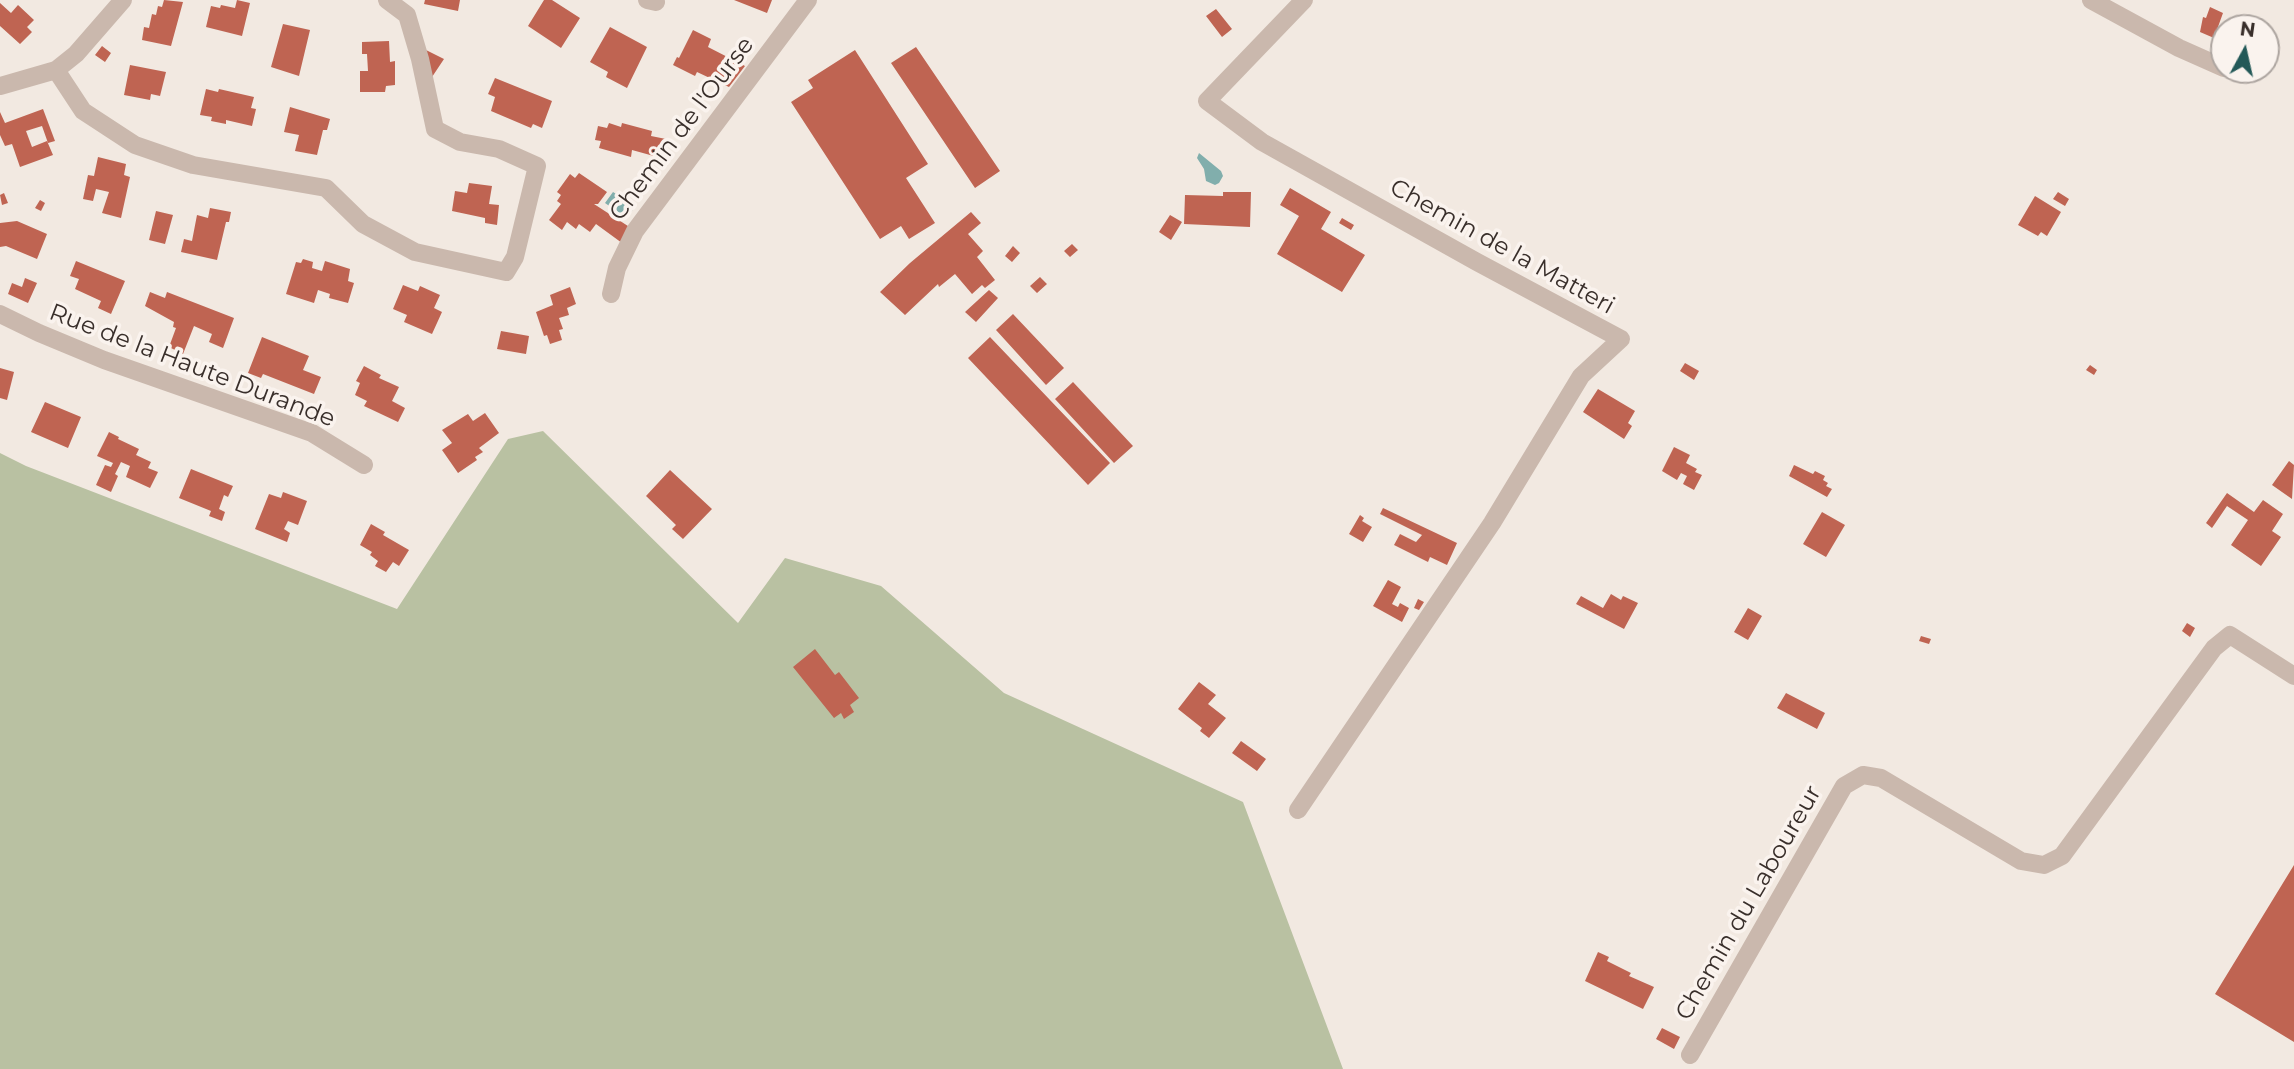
<!DOCTYPE html>
<style>
body{margin:0}
#map{position:relative;width:2294px;height:1069px;overflow:hidden;background:#f2e9e1;font-family:Montserrat,sans-serif}
canvas{display:block}
.north{position:absolute;left:2210px;top:14px;width:70px;height:70px;box-sizing:border-box;background:#faf3ee;border:2px solid #ada5a0;border-radius:50%;rotate:8deg;font-size:19px;font-weight:700;line-height:28px;text-align:center;color:#392f2b}
.north::after{content:'';display:block;margin:auto;width:24px;height:32px;background:#235958;clip-path:polygon(50% 0,100% 100%,50% 72%,0 100%)}
</style>
<div id="map">
<canvas width="2294" height="1069"></canvas>
<div class="north">N</div>
</div>
<script>
const c = document.querySelector('canvas').getContext('2d');
c.lineJoin = 'round';
function fillPath(path, color) {
  c.fillStyle = color;
  c.fill(path, 'evenodd');
}
function toPath(rows) {
  const path = new Path2D();
  for (const r of rows) {
    path.moveTo(r[0], r[1]);
    for (let i = 2; i < r.length; i += 2) path.lineTo(r[i], r[i + 1]);
  }
  return path;
}
function stroke(path, color, width, dash) {
  c.strokeStyle = color;
  c.lineWidth = width;
  c.lineCap = dash ? 'butt' : 'round';
  c.setLineDash(dash || []);
  c.stroke(path);
}
function label(font, color, halo, rows, align = 'center') {
  c.font = font + ' Montserrat,sans-serif';
  c.lineWidth = 7;
  c.setLineDash([]);
  c.textBaseline = 'middle';
  c.strokeStyle = halo;
  c.fillStyle = color;
  for (const [text, x, y, turn = 0] of rows) {
    c.save();
    c.translate(x, y);
    c.rotate((+turn || 0) * Math.PI / 180);
    c.textAlign = isNaN(turn) ? turn : align;
    if (halo) c.strokeText(text, 0, 0);
    c.fillText(text, 0, 0);
    c.restore();
  }
}
fillPath(toPath([
 [543,431,738,623,785,558,881,586,1004,693,1243,802,1343,1069,0,1069,0,453,26,466,397,609,508,439]
]), '#b9c1a2');
fillPath(toPath([
 [1199,153,1221,171,1223,176,1219,183,1215,185,1206,181,1204,169,1197,158],
 [613,192,635,206,627,218,605,203]
]), '#81aeac');
fillPath(toPath([
 [164,0,183,2,171,46,142,40,144,27,149,28,152,14,156,15,158,6,162,7],
 [237,0,250,3,242,36,206,27,211,6,220,8,221,5,235,8],
 [425,0,460,0,458,11,424,4],
 [544,0,552,0,580,18,561,48,528,26],
 [734,0,772,0,767,13],
 [0,3,11,13,18,5,34,20,27,27,32,32,20,44,0,26],
 [2210,7,2223,13,2214,38,2200,32,2203,17,2206,18],
 [1216,9,1232,29,1222,37,1206,16],
 [283,24,310,30,299,76,271,67],
 [610,27,647,47,627,88,606,77,608,72,590,62],
 [693,30,711,39,708,47,745,66,729,87,697,72,695,76,673,65,677,57,679,58],
 [389,41,390,62,395,61,395,85,386,86,385,92,360,92,360,71,368,71,367,54,362,54,362,42],
 [102,46,111,53,105,62,95,55],
 [916,47,1000,171,975,188,891,63],
 [426,50,444,59,430,80],
 [855,50,928,164,906,178,935,223,909,239,901,226,880,239,791,102,813,88,808,80],
 [130,65,166,72,160,96,151,94,150,100,124,95],
 [495,78,552,101,542,128,533,124,531,128,491,111,495,97,488,94],
 [206,89,218,92,219,89,254,97,251,108,256,109,252,126,226,120,226,124,211,121,212,117,200,115],
 [290,107,330,119,327,130,323,130,317,155,295,151,299,135,284,132],
 [43,109,55,141,48,143,42,126,26,131,32,147,47,141,53,155,20,167,12,144,5,146,0,135,0,112,5,123],
 [609,123,621,127,622,123,652,131,651,136,666,139,661,158,632,150,631,157,599,148,601,141,595,140,598,126,607,128],
 [98,157,126,164,124,175,130,177,121,218,102,213,109,192,96,189,93,201,83,199,88,175,94,176],
 [579,173,607,192,598,204,594,204,631,228,622,243,596,224,590,232,579,224,576,229,567,222,562,230,549,220,561,204,557,201,561,195,557,192,570,174,575,178],
 [469,183,492,186,489,204,499,205,497,225,485,223,485,218,452,211,455,191,467,193],
 [1290,188,1331,212,1321,229,1365,255,1342,292,1277,254,1299,216,1280,205],
 [1223,192,1251,192,1250,227,1184,224,1185,195,1223,196],
 [2058,192,2069,199,2065,206,2053,199],
 [4,193,8,203,2,205,0,195],
 [2035,196,2061,212,2047,236,2041,232,2038,236,2018,225],
 [40,200,45,203,41,211,35,208],
 [210,208,231,212,229,222,226,222,217,260,181,252,184,239,192,241,197,215,208,218],
 [156,211,173,215,165,244,149,240],
 [971,212,981,223,968,234,983,251,977,257,995,280,985,288,982,285,972,294,955,274,939,287,938,284,905,315,880,292,910,263],
 [1170,215,1182,222,1171,240,1159,232],
 [1342,218,1354,225,1351,230,1339,223],
 [17,221,47,234,37,259,6,246,0,247,0,223],
 [1072,244,1078,250,1070,257,1064,251],
 [1013,246,1020,253,1012,262,1005,256],
 [303,259,313,262,312,268,322,271,325,261,350,269,348,281,354,283,348,303,329,298,330,294,318,290,314,303,286,294,296,262,301,263],
 [76,261,125,281,111,314,98,308,101,301,75,289,79,279,70,276],
 [1040,277,1047,284,1037,293,1030,286],
 [25,278,37,283,28,303,8,294,12,283,22,287],
 [403,285,418,291,420,286,440,295,434,308,442,312,432,334,404,322,407,315,393,309],
 [570,287,576,304,567,308,569,315,559,318,563,329,559,330,562,340,550,344,547,335,544,336,536,312,553,305,550,295],
 [989,290,998,298,976,322,965,312],
 [150,292,165,298,167,292,234,318,223,348,209,342,212,334,194,326,183,354,169,347,176,328,173,327,174,322,145,306],
 [1013,314,1064,368,1046,385,996,330],
 [501,331,529,336,526,354,497,349],
 [262,337,309,356,303,370,321,377,314,394,263,374,261,378,248,373],
 [990,337,1110,463,1088,485,968,358],
 [1685,363,1699,371,1694,380,1680,371],
 [2090,365,2097,370,2094,375,2086,370],
 [364,366,381,375,379,378,399,387,392,401,405,408,398,422,364,406,367,401,355,395,360,383,356,381],
 [0,368,14,372,7,400,0,398],
 [1073,382,1133,446,1114,463,1055,399],
 [1598,389,1635,411,1628,423,1632,426,1624,439,1583,412],
 [45,402,81,417,68,448,31,432],
 [485,413,499,433,479,448,483,452,475,457,477,460,458,473,442,450,452,443,442,430,468,414,473,421],
 [109,432,119,437,118,439,139,449,136,455,151,462,148,468,158,472,150,488,126,477,130,466,121,462,115,474,118,476,111,492,96,485,105,465,111,467,113,463,97,456],
 [1674,447,1690,455,1686,463,1697,469,1695,472,1702,475,1694,490,1683,484,1687,476,1681,473,1677,480,1662,471],
 [2289,461,2294,465,2292,499,2272,485],
 [1794,465,1813,474,1815,471,1825,476,1823,480,1828,483,1826,486,1832,489,1827,497,1789,476],
 [191,469,233,486,228,497,224,495,219,509,225,512,222,521,209,516,211,511,179,498],
 [670,470,712,509,683,539,672,529,676,525,646,496],
 [283,492,307,501,298,525,288,521,284,529,290,533,287,542,255,529,269,494,281,498],
 [2227,493,2254,512,2263,500,2283,514,2272,531,2281,537,2261,566,2231,545,2248,520,2227,506,2212,528,2206,523],
 [1383,508,1457,543,1447,565,1430,557,1428,562,1394,545,1400,534,1416,542,1422,535,1380,514],
 [1822,512,1845,525,1826,557,1803,544],
 [1360,515,1364,518,1362,521,1372,527,1363,542,1349,534],
 [371,524,385,532,383,535,409,550,399,566,393,562,386,572,375,566,378,561,370,555,372,552,360,545],
 [1388,580,1401,587,1392,604,1398,607,1400,603,1409,608,1402,622,1373,606],
 [1611,594,1621,600,1623,596,1638,603,1624,629,1576,604,1581,596,1603,608],
 [1418,599,1424,602,1419,610,1414,608],
 [1748,608,1762,616,1748,640,1734,632],
 [2187,623,2195,628,2190,637,2182,631],
 [1921,636,1931,639,1929,644,1919,641],
 [815,649,835,675,839,672,859,698,850,705,854,712,844,719,841,713,834,718,793,667],
 [1199,682,1216,695,1208,704,1226,718,1209,738,1200,731,1202,728,1178,709],
 [1786,693,1825,713,1817,729,1777,708],
 [1241,741,1266,759,1257,771,1232,753],
 [2294,865,2294,1042,2215,994],
 [1598,952,1609,957,1607,961,1631,973,1629,976,1654,987,1643,1009,1585,981],
 [1662,1028,1680,1037,1674,1049,1656,1039]
]), '#bf6452');
stroke(toPath([
 [647,0,656,2],
 [2091,0,2179,48,2224,68],
 [56,70,83,111,135,145,193,165,326,188,363,224,415,252,506,272,515,257,537,166,499,149,460,142,435,129,420,59,407,15,387,0],
 [0,86,56,70,76,54,123,0],
 [611,294,617,268,635,231,808,0],
 [0,314,39,333,104,360,312,433,364,465],
 [1298,810,1492,523,1581,376,1621,339,1477,262,1262,142,1207,101,1304,0],
 [1690,1055,1844,786,1863,775,1881,778,2021,861,2044,865,2062,856,2214,648,2230,635,2294,676]
]), '#cab8ad', 18);
label('24px', '#392f2b', '#faf3ee', [
 ["Chemin de l'Ourse",682,129,-53],
 ["Chemin de la Matteri",1502,247,29],
 ["Rue de la Haute Durande",192,366,21],
 ["Chemin du Laboureur",1749,903,-60]
]);
</script>
